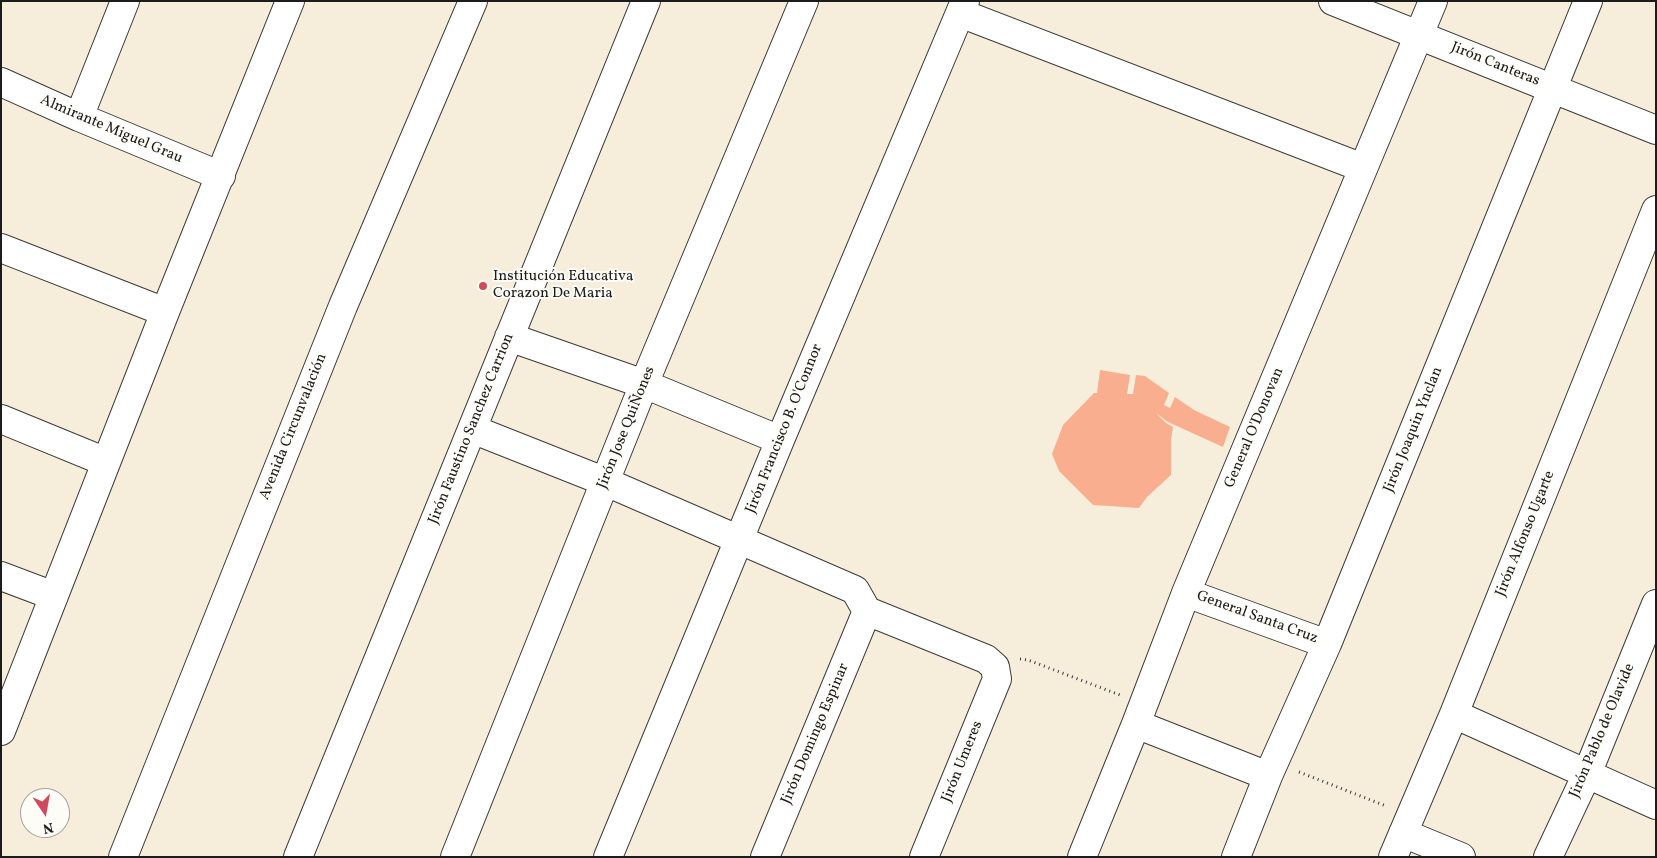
<!DOCTYPE html>
<meta charset="utf-8">
<style>
body{margin:0}
#map{position:relative;width:1657px;height:858px;overflow:hidden;background:#f6edda;font-family:Vollkorn,serif}
canvas{display:block}
.frame{position:absolute;inset:0;border:2px solid #1c1c1c;pointer-events:none}
.north{position:absolute;left:20px;top:788px;width:50px;height:50px;box-sizing:border-box;background:#fdfcf7;border:1px solid #a3a29f;border-radius:50%;rotate:168deg;font-size:14px;font-weight:700;line-height:20px;text-align:center;color:#1c1c1c}
.north::after{content:'';display:block;margin:auto;width:18px;height:22px;background:#d1495b;clip-path:polygon(50% 0,100% 100%,50% 72%,0 100%)}
</style>
<div id="map">
<canvas width="1657" height="858"></canvas>
<div class="frame"></div>
<div class="north">N</div>
</div>
<script>
const c = document.querySelector('canvas').getContext('2d');
c.lineJoin = 'round';
function fillPath(path, color) {
  c.fillStyle = color;
  c.fill(path, 'evenodd');
}
function toPath(rows) {
  const path = new Path2D();
  for (const r of rows) {
    path.moveTo(r[0], r[1]);
    for (let i = 2; i < r.length; i += 2) path.lineTo(r[i], r[i + 1]);
  }
  return path;
}
function stroke(path, color, width, dash) {
  c.strokeStyle = color;
  c.lineWidth = width;
  c.lineCap = dash ? 'butt' : 'round';
  c.setLineDash(dash || []);
  c.stroke(path);
}
function label(font, color, halo, rows, align = 'center') {
  c.font = font + ' Vollkorn,serif';
  c.lineWidth = 4;
  c.setLineDash([]);
  c.textBaseline = 'middle';
  c.strokeStyle = halo;
  c.fillStyle = color;
  for (const [text, x, y, turn = 0] of rows) {
    c.save();
    c.translate(x, y);
    c.rotate((+turn || 0) * Math.PI / 180);
    c.textAlign = isNaN(turn) ? turn : align;
    if (halo) c.strokeText(text, 0, 0);
    c.fillText(text, 0, 0);
    c.restore();
  }
}
fillPath(toPath([
 [1100,370,1130,375,1127,394,1133,394,1136,375,1145,376,1169,393,1164,405,1170,408,1175,397,1194,410,1230,427,1223,447,1168,422,1156,413,1166,423,1173,427,1171,440,1171,475,1147,497,1139,508,1093,505,1059,471,1052,454,1063,425,1094,393,1097,393]
]), '#f9af8f');
const minor = toPath([
 [1333,1,1656,130],
 [960,13,1363,168],
 [1,82,79,117,221,176],
 [79,117,125,1],
 [1,248,165,312],
 [509,337,644,384,780,440],
 [1,419,106,462],
 [472,429,606,482,855,590,867,611],
 [1,576,54,596],
 [1186,593,1327,644],
 [867,611,986,659,995,667,997,679,924,857],
 [1454,714,1656,805],
 [1136,724,1268,776],
 [1,731,165,312,290,1],
 [1403,833,1461,857],
 [123,857,343,306,473,1],
 [298,857,646,1],
 [455,857,644,384,804,1],
 [608,857,780,440,965,1],
 [765,857,867,611],
 [1082,857,1136,724,1186,593,1433,1],
 [1236,857,1268,776,1327,644,1588,1],
 [1393,857,1454,714,1656,210],
 [1548,857,1587,774,1656,604]
]);
stroke(minor, '#3d3b38', 30);
stroke(toPath([
 [1020,659,1028,660,1120,695],
 [1299,772,1386,806]
]), '#3d3b38', 3, [1, 4]);
stroke(minor, '#fff', 28);
for (const [x, y, r, color] of [
 [483,286,5,"#d1495b"]
]) {
  const dot = new Path2D();
  dot.arc(x, y, r, 0, 2 * Math.PI);
  c.fillStyle = color;
  c.fill(dot);
  stroke(dot, '#fdfcf7', 2);
}
label('15px', '#1c1c1c', '#fdfcf7', [
 ["Jirón Canteras",1495,65,22],
 ["Almirante Miguel Grau",111,130,23],
 ["Avenida Circunvalación",294,427,-68],
 ["Jirón Jose QuiÑones",627,428,-68],
 ["General O'Donovan",1255,428,-67],
 ["Jirón Faustino Sanchez Carrion",472,429,-68],
 ["Jirón Francisco B. O'Connor",785,429,-68],
 ["Jirón Joaquin Ynclan",1414,430,-68],
 ["Jirón Alfonso Ugarte",1526,534,-68],
 ["General Santa Cruz",1257,618,20],
 ["Jirón Pablo de Olavide",1603,731,-67],
 ["Jirón Domingo Espinar",816,734,-67],
 ["Jirón Umeres",963,762,-68]
]);
label('15px', '#1c1c1c', '#fdfcf7', [
 ["Institución Educativa",493,277],
 ["Corazon De Maria",493,294]
], 'left');
</script>
